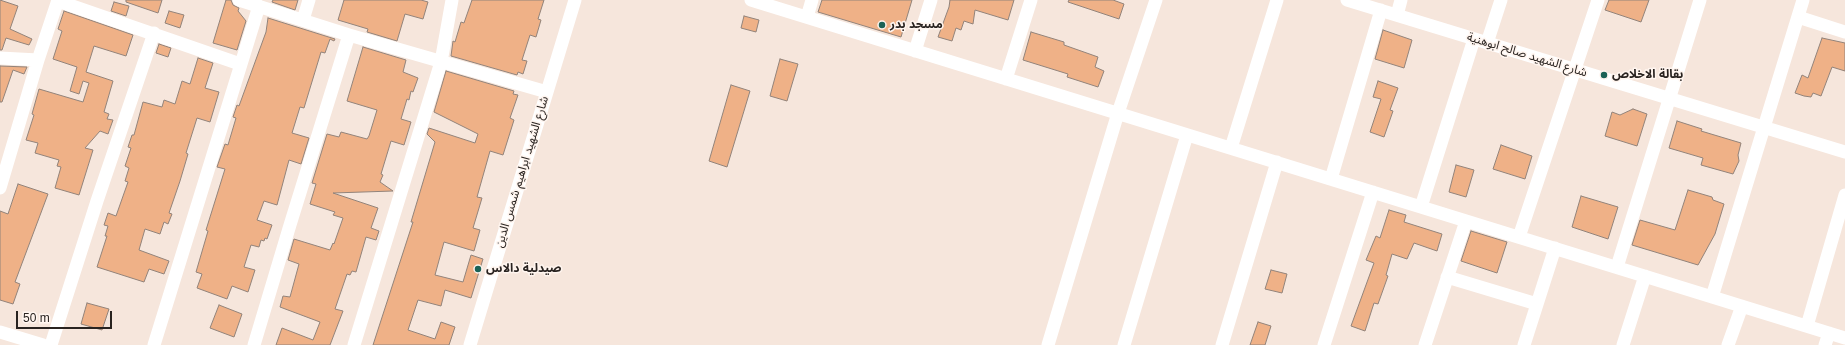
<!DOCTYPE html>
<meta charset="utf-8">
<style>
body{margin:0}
#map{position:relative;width:1845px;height:345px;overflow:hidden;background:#f6e6dc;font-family:Helvetica,sans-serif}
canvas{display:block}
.scale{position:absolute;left:16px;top:311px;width:96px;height:18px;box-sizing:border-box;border:2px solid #292320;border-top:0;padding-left:5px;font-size:12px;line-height:14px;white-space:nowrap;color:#292320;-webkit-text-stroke:3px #fff5ef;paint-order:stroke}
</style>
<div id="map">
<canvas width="1845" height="345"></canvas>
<div class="scale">50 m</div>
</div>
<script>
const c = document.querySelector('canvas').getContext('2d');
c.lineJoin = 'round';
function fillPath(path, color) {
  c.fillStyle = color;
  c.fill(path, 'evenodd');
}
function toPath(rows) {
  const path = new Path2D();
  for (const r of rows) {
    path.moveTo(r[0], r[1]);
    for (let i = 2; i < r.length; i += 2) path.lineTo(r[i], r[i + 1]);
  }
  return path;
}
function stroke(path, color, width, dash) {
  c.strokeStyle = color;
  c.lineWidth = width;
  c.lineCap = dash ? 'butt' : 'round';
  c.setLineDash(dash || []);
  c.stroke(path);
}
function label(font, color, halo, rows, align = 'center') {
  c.font = font + ' Helvetica,"Noto Sans Arabic",sans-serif';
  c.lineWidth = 3;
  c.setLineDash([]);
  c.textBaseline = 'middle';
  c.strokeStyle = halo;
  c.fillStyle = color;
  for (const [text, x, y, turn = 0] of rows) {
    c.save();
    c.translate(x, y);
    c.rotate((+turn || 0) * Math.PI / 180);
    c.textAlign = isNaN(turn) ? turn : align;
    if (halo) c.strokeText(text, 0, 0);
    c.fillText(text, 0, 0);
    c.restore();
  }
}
const building = toPath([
 [0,0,18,6,10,29,32,39,29,45,6,38,2,50,0,50,0,0],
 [126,0,162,0,158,13,126,2,126,0],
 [226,0,231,0,233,5,239,8,238,11,246,21,237,50,213,43,226,0],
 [273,0,298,0,295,10,272,2,273,0],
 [344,0,421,0,428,2,423,19,405,14,397,41,367,32,368,29,338,20,344,0],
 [472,0,544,0,538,19,541,20,536,37,530,35,522,60,527,61,523,74,518,72,517,75,451,56,453,41,455,42,461,22,464,23,472,0],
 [822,0,912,0,901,37,818,12,822,0],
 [950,0,1014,0,1008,20,975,10,973,24,964,21,961,30,956,28,952,41,938,37,949,7,950,0],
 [1069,0,1113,0,1124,4,1119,19,1068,2,1069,0],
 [1609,0,1649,0,1641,22,1605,10,1609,0],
 [114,2,129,6,126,16,111,11,114,2],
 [64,11,133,35,126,56,94,46,86,72,113,81,104,112,109,114,107,119,113,120,108,134,100,131,85,148,93,150,79,195,55,188,61,167,57,166,59,160,35,153,38,143,26,140,34,115,32,114,39,89,83,102,89,83,83,81,79,94,70,91,77,67,53,59,62,31,58,29,64,11],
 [169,11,184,15,180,28,165,23,169,11],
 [744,16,759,20,756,32,741,28,744,16],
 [268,18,335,39,334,41,330,39,325,53,321,52,304,108,300,107,292,133,309,138,301,164,289,160,277,205,264,201,257,220,272,225,267,239,265,238,264,241,261,240,259,247,251,245,244,267,255,270,248,292,232,286,227,299,197,288,202,274,196,272,208,231,206,230,225,169,217,167,225,144,228,145,236,118,233,117,237,105,239,106,266,32,268,18],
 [1383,30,1412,40,1404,68,1375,59,1383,30],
 [1031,32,1064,42,1064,45,1098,57,1095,67,1104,71,1098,87,1067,77,1068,74,1023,60,1031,32],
 [1822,38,1845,43,1845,71,1832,67,1821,96,1813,93,1811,97,1804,96,1795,93,1802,75,1808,78,1822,38],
 [159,44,171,48,168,57,156,53,159,44],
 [363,47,406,60,403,72,418,78,413,92,411,91,409,100,407,99,401,119,411,122,404,145,391,141,381,174,383,175,380,182,393,191,333,193,378,208,371,228,379,231,376,240,366,237,356,272,352,271,350,275,347,274,335,309,343,311,330,345,276,345,282,328,313,340,320,322,280,307,283,296,290,297,299,264,288,260,294,239,330,250,333,243,334,244,343,218,333,215,335,212,310,204,316,184,312,183,327,134,339,137,341,132,367,139,369,136,377,110,347,101,363,47],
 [198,58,213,63,205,88,219,92,210,122,197,118,186,153,188,154,180,181,169,213,172,214,168,224,164,222,160,234,145,229,139,250,169,261,164,274,149,269,144,282,97,267,107,236,105,236,108,226,104,225,108,213,116,216,128,182,125,181,129,168,125,166,131,148,128,147,132,135,134,135,143,102,162,107,164,100,175,104,182,81,190,84,198,58],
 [780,59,798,64,787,101,770,96,780,59],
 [0,66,27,67,24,74,13,70,2,102,0,102,0,66],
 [446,71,514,91,513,94,518,95,510,118,514,120,503,155,490,151,477,197,482,198,473,228,480,230,474,251,444,242,435,275,463,282,471,255,483,259,471,298,445,290,441,306,418,300,408,330,435,339,441,322,455,327,449,345,373,345,413,222,411,222,435,142,427,134,429,128,475,143,478,134,434,112,446,71],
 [1378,81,1398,88,1390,110,1393,111,1384,137,1370,132,1381,99,1373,97,1378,81],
 [731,85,750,91,727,167,709,161,731,85],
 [1633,109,1647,114,1637,146,1605,136,1612,112,1620,115,1633,109],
 [1677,121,1702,129,1701,131,1741,143,1738,155,1739,161,1733,174,1701,165,1703,158,1669,148,1677,121],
 [1501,145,1532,156,1525,179,1493,169,1501,145],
 [1456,165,1474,170,1466,197,1449,192,1456,165],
 [18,184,48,194,15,282,20,284,13,304,0,300,0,211,8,214,18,184],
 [1688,190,1712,197,1713,200,1724,204,1715,234,1698,265,1632,245,1640,220,1675,230,1688,190],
 [1581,196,1618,207,1608,239,1572,227,1581,196],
 [1389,210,1406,215,1404,222,1442,234,1437,251,1414,243,1407,259,1392,254,1386,275,1388,276,1378,304,1374,303,1365,331,1351,326,1374,263,1366,260,1376,236,1380,238,1389,210],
 [1471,231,1507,242,1497,273,1461,261,1471,231],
 [1271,270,1287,274,1282,293,1265,289,1271,270],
 [87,303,109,309,102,330,81,324,87,303],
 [219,305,242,314,234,337,210,328,219,305],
 [1258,322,1271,326,1265,345,1250,345,1258,322]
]);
fillPath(building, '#efb187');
stroke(building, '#92837a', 1);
stroke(toPath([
 [239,0,349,35,547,92],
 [751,0,1845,338],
 [1347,0,1845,152],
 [58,1,240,64],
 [1397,15,1401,0],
 [807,17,812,0],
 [1798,17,1845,32],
 [303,20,309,0],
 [1487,43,1501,0],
 [915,51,931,0],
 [0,58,38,60],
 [1006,79,1031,0],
 [1231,148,1277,0],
 [1331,179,1381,10],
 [0,188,38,60,58,0],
 [1421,207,1474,39],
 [1519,237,1598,0],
 [1617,267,1700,0],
 [1447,277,1537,304],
 [1712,297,1803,0],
 [1807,326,1845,195],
 [0,332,43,345],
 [51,345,97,201,154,33],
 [154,345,259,6],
 [254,345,290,225,349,35],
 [354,345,441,62,452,0],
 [470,345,575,0],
 [1048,345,1118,113,1156,0],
 [1124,345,1187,135],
 [1222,345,1277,162],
 [1324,345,1373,192],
 [1425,345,1466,221],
 [1524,345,1555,248],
 [1623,345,1645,276],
 [1728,345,1742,306],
 [1825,345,1829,333]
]), '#fff', 13);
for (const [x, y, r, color] of [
 [882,25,4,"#1b6256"],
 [1604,75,4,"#1b6256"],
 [478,269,4,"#1b6256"]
]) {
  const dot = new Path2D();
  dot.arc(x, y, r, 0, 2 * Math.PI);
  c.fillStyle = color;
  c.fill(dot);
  stroke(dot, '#fff5ef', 1.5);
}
label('bold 12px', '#292320', '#fff5ef', [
 ["مسجد بدر",890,25],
 ["بقالة الاخلاص",1612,75],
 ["صيدلية دالاس",486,269]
], 'left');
label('12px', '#292320', '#fff5ef', [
 ["شارع الشهيد صالح ابوهنية",1527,55,17],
 ["شارع الشهيد ابراهيم شمس الدين",522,172,-73]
]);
</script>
